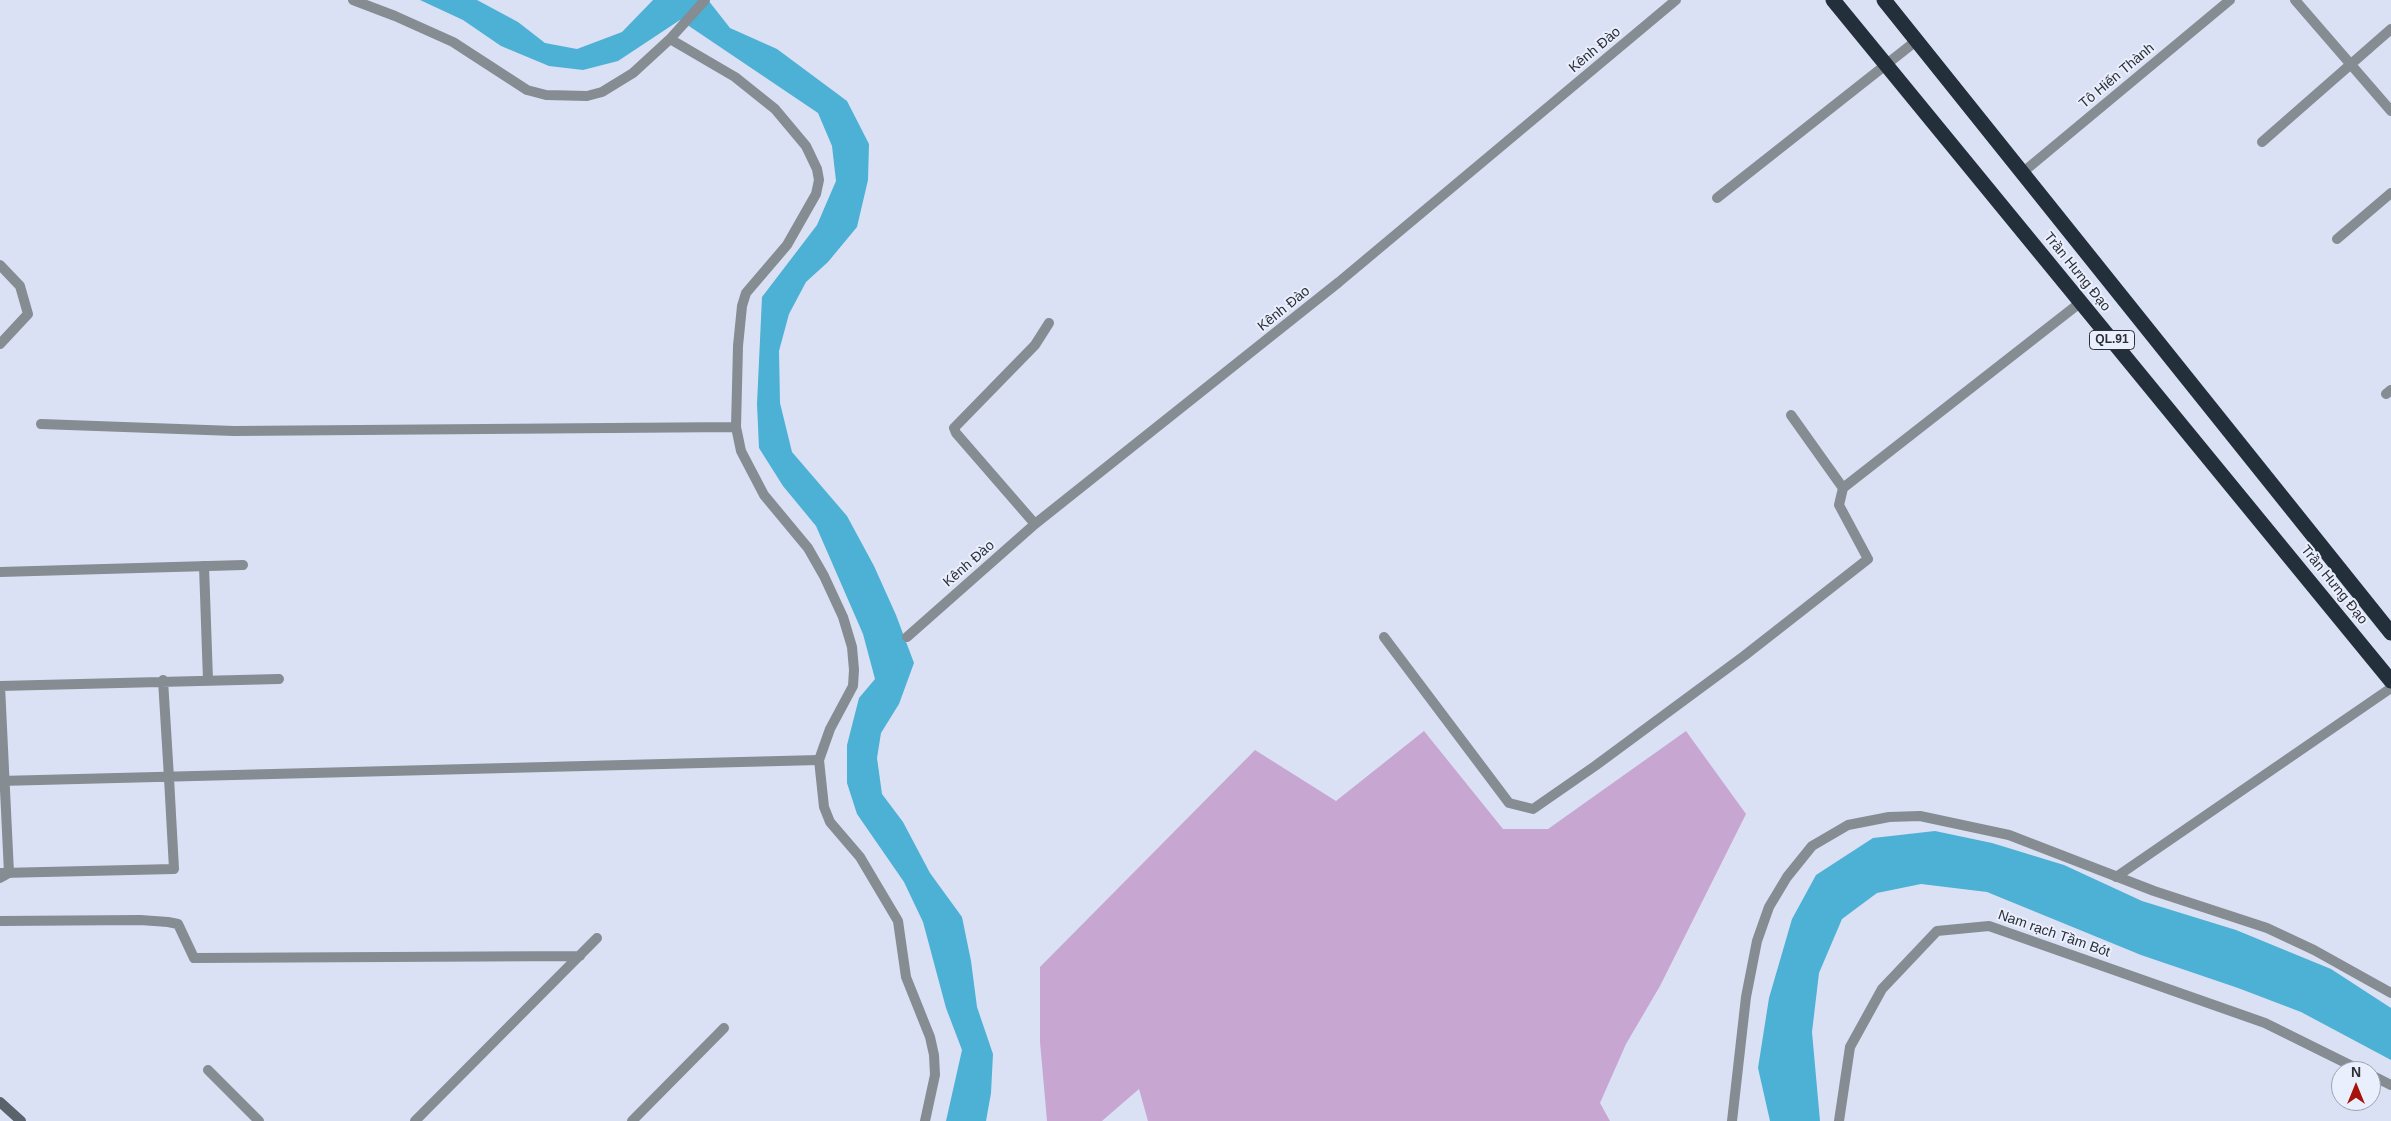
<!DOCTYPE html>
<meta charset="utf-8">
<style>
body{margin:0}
#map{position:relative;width:2391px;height:1121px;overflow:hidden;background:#dbe1f4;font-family:Arial,sans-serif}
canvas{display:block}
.north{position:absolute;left:2331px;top:1061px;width:50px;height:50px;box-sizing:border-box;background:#eaeffe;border:1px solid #9ea2ae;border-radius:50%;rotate:0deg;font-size:14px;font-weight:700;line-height:20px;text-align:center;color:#2d2f36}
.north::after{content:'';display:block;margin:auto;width:18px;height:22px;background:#a6120c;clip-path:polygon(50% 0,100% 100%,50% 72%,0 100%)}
</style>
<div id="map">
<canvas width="2391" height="1121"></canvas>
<div class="north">N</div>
</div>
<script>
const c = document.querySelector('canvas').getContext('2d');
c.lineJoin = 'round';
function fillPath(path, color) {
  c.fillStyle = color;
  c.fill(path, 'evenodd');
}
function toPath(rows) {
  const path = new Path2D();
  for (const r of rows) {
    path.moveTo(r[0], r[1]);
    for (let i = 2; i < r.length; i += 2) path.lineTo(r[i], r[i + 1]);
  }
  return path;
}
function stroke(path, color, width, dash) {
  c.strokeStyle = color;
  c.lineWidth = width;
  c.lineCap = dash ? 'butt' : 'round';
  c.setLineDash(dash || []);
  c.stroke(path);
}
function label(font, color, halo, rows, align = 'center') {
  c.font = font + ' Arial,sans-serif';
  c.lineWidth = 4;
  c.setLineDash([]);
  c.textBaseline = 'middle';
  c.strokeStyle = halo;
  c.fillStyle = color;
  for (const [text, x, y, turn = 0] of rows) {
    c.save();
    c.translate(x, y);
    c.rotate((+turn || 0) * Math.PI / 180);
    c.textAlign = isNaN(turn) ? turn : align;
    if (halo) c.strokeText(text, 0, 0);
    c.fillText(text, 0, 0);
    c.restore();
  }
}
fillPath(toPath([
 [1424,731,1503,829,1548,829,1686,731,1746,814,1660,986,1626,1044,1600,1103,1610,1121,1148,1121,1139,1089,1102,1121,1047,1121,1040,1042,1040,967,1255,750,1336,801]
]), '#c7a6d1');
fillPath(toPath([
 [420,0,477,0,518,22,545,43,577,49,622,32,653,0,708,0,730,28,777,49,847,101,869,144,868,180,857,227,828,262,806,282,789,314,779,351,780,403,792,452,847,516,874,566,896,615,914,663,899,704,881,733,877,758,882,794,903,822,930,873,962,917,971,961,977,1007,993,1054,991,1093,986,1121,946,1121,962,1050,946,1008,923,922,904,882,857,814,847,783,847,745,859,698,875,679,863,634,816,526,783,486,759,448,757,404,762,297,817,225,836,181,832,146,818,113,680,20,618,61,583,70,549,66,501,46,463,20],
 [1935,831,1992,843,2064,865,2142,901,2236,930,2331,969,2391,1008,2391,1060,2301,1012,2238,988,2141,955,1987,892,1921,884,1877,893,1842,919,1819,973,1812,1032,1820,1121,1770,1121,1758,1068,1769,998,1792,919,1816,875,1873,838]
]), '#4cb1d5');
stroke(toPath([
 [204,566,208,680],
 [0,781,819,760],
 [1,873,174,869,169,778],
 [2116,877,2391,688]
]), '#858c92', 10);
stroke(toPath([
 [353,0,395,16,453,42,527,90,546,95,587,96,602,92,633,73,670,39],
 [705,0,670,39,735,77,775,109,806,146,817,169,819,180,816,194,787,245,746,293,742,306,738,346,736,427,741,451,764,495,808,548,824,576,843,617,852,647,854,670,853,686,830,729,819,760,824,807,830,822,860,857,898,921,906,977,930,1037,934,1055,935,1075,925,1121],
 [2295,0,2391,111],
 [2262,142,2391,29],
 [2022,173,2230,0],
 [1717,198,1916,41],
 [2337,239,2391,193],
 [0,265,20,286,28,314,0,344],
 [2386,394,2391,390],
 [1791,415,1843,488],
 [41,424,234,431,736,427],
 [1035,524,956,433,954,428,1035,345,1049,323],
 [0,572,243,565],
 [907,637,1035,524,1339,282,1676,0],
 [1384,637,1509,803,1533,809,1595,766,1744,656,1868,559,1839,505,1843,488,2081,302],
 [163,680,169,778],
 [0,686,279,679],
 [0,878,9,873,0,686],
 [0,921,140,920,168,922,178,924,194,958,580,956],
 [208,1070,259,1121],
 [2371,1075,2391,1085],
 [415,1121,597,938],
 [632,1121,724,1028],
 [1732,1121,1746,997,1757,941,1769,907,1787,877,1812,846,1848,825,1889,817,1920,816,2009,835,2154,891,2267,928,2314,950,2391,993],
 [1839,1121,1850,1047,1882,989,1937,931,1989,926,2265,1023,2362,1071]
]), '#858c92', 10);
stroke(toPath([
 [0,1102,21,1121]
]), '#5a636c', 10);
stroke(toPath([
 [1833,0,2391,681],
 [1884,0,2391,633]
]), '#232f3b', 15);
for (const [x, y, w] of [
 [2112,340,45]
]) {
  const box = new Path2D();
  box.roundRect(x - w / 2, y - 9.5, w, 19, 4);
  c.fillStyle = '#eaeffe';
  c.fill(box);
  stroke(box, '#2d2f36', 1);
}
label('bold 12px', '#2d2f36', null, [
 ["QL.91",2112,340]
]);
label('14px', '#2d2f36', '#eaeffe', [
 ["Kênh Đào",1595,50,-40],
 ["Tô Hiến Thành",2117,76,-40],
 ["Trần Hưng Đạo",2077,272,51],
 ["Kênh Đào",1284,309,-39],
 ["Kênh Đào",969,564,-41],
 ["Trần Hưng Đạo",2334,585,51],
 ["Nam rạch Tầm Bót",2054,934,19]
]);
</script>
